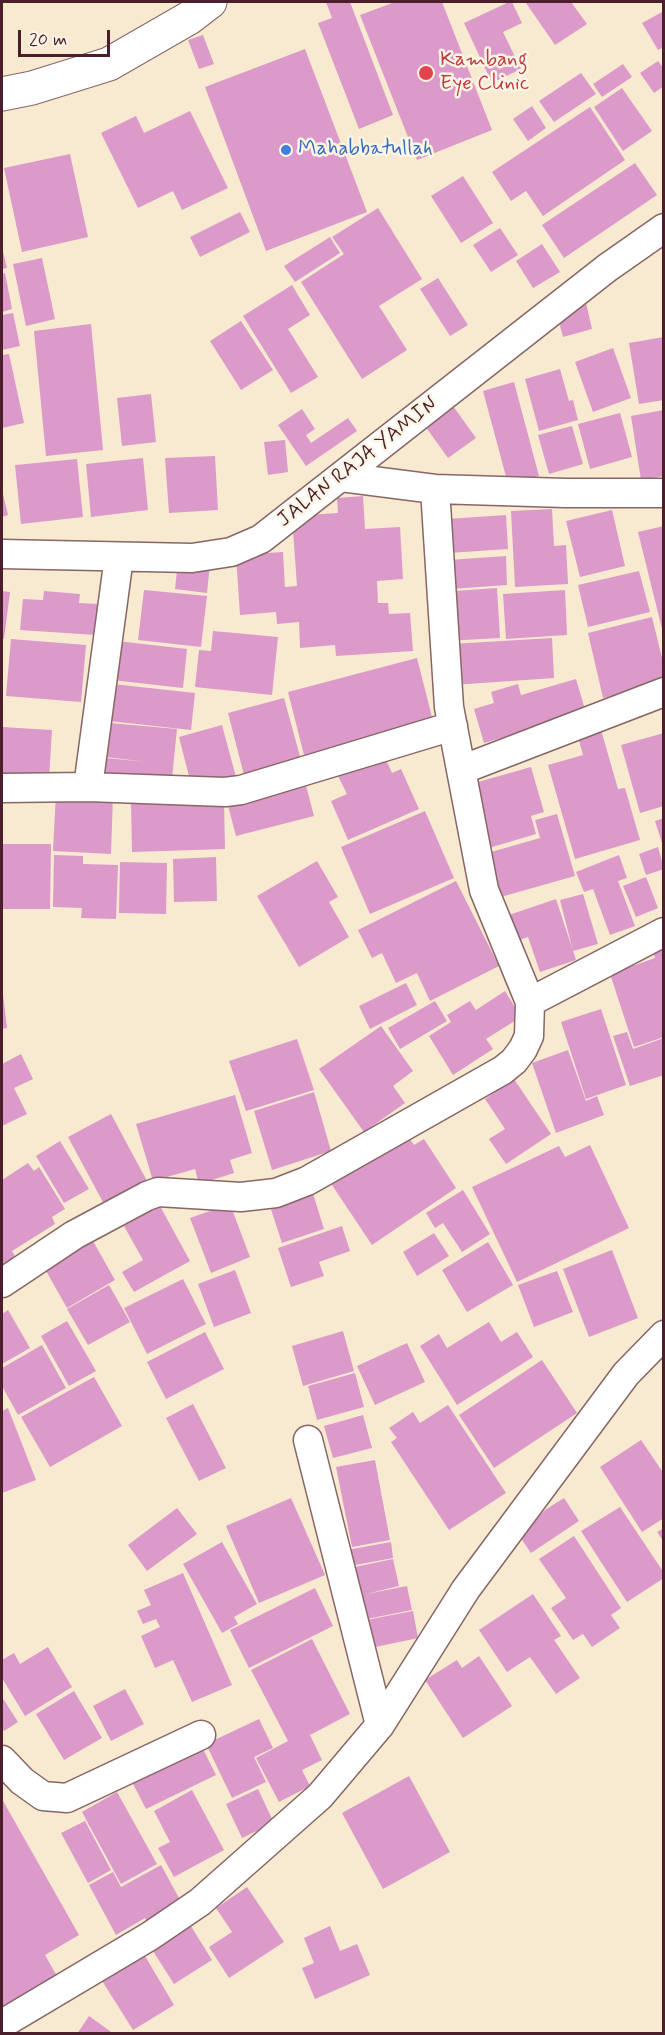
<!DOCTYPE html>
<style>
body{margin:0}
#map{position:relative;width:665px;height:2035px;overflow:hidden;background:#f8e9d1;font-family:Mynerve,sans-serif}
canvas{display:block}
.frame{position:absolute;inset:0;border:3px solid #4a1f2b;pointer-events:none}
.scale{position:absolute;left:18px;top:30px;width:92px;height:27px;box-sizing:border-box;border:3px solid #4a1f2b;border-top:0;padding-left:8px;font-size:18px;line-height:21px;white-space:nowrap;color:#4a1f2b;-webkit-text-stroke:4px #fcf5e5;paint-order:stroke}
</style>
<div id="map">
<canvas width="665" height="2035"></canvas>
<div class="frame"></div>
<div class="scale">20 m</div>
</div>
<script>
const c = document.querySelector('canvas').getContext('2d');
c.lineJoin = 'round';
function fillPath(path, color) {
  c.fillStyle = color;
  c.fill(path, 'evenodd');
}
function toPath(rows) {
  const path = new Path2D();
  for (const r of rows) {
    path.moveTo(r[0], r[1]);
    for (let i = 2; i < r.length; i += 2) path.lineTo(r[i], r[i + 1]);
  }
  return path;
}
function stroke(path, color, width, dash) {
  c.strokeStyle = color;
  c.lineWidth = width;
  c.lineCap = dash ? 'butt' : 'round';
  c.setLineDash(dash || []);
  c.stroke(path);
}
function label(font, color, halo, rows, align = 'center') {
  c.font = font + ' Mynerve,sans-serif';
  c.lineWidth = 5;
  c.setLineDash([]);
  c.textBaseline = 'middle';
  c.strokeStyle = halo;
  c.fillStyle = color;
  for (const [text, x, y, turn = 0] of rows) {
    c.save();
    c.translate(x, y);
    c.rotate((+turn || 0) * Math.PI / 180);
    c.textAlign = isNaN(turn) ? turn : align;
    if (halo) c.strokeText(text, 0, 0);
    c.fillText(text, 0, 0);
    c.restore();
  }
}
fillPath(toPath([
 [326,2,350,2,393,115,359,129,318,23,332,18],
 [395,2,442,2,492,130,417,160,360,15],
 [509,2,512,2,522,23,503,32,521,69,492,83,464,23],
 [528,2,571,2,587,24,555,45,526,3],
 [664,11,664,47,658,50,642,23],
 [203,35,214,64,199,69,188,40],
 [305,49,367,212,266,251,205,87],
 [658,61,664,69,664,86,654,93,640,73],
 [623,64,632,77,602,97,593,84],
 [581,73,596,94,554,122,539,101],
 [622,88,652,131,623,151,594,107],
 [532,106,546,128,528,141,513,119],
 [590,107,625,160,543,216,526,191,511,201,492,172],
 [190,111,228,188,182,210,173,191,138,208,101,133,136,116,144,133],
 [70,154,88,237,22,252,4,168],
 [635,163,657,195,564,258,542,225],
 [463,176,493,223,461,243,431,196],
 [378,208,422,279,379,306,407,350,362,379,301,282,344,254,332,237],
 [240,212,250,232,200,257,190,237],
 [500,228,518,255,491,272,473,245],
 [330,237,340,253,295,282,284,266],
 [542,244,560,272,533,288,516,261],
 [2,247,7,268,2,269],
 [42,258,55,319,26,326,13,264],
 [5,273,12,309,2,312,2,274],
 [438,278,468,325,450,336,420,289],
 [292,285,310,315,288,329,318,377,291,393,243,316],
 [586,303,592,329,563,337,556,311],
 [13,313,20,346,2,350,2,315],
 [241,321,273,370,241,390,210,341],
 [91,324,103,450,46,456,34,331],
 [664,337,664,400,639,404,629,343],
 [613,348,631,398,593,412,575,362],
 [9,354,24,423,2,428,2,355],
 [560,369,569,401,573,400,578,420,539,431,525,379],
 [514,382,539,476,508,484,483,391],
 [151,394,156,442,122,446,117,398],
 [453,406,476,438,448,458,425,426],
 [302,409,315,429,306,435,311,443,348,418,357,431,306,466,278,425],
 [664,410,664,476,641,480,631,416],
 [620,413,632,457,590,469,578,424],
 [572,426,583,464,549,474,538,435],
 [285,440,288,472,268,475,264,442],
 [215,456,218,510,169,513,165,458],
 [143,458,148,510,91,517,86,464],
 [77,459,83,517,21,524,15,465],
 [2,490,8,515,2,517],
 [363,496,365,529,400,527,403,579,377,581,378,603,388,603,389,614,410,613,413,651,336,656,335,645,300,648,299,622,277,624,276,612,240,615,236,555,283,552,285,587,297,586,292,516,338,513,337,498],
 [552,509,554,546,566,545,568,584,515,587,511,511],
 [612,510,625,566,580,577,566,521],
 [506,515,508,549,449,553,447,519],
 [664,526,664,632,663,633,638,532],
 [506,556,507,585,450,589,448,560],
 [178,561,210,564,207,593,175,589],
 [639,571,650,612,588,627,578,585],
 [497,588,500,638,445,641,455,591],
 [144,590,207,596,201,647,138,640],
 [565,590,567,635,506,639,503,594],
 [2,591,10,592,4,639,2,639],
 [44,591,80,594,79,603,99,604,96,635,20,630,23,599,43,600],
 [652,617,664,666,664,683,603,698,588,633],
 [213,631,278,637,272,695,195,687,199,650,211,651],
 [552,638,554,678,453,685,451,644],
 [11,639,86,645,81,702,6,696],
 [117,641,187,649,183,688,112,680],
 [417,658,433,721,304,755,288,692],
 [576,679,586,713,484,743,474,709,494,703,491,692,518,684,521,695],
 [113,684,195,693,191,730,109,721],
 [284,698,301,760,244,775,228,713],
 [110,723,177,729,171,788,104,781,106,758,147,762,106,757],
 [222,725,236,777,192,788,179,737],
 [2,727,52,730,49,778,2,775],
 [601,730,618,789,625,788,640,840,575,859,548,765,583,755,578,737],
 [664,733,664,806,640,813,621,745],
 [382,751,392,773,401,769,419,809,348,840,331,801,347,794,336,772],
 [531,767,544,812,531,816,536,834,489,848,471,784],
 [304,778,314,816,236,836,226,798],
 [56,793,113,795,111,854,53,851],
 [224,801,225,849,132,852,131,803],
 [425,811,454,878,370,914,341,847],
 [557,814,575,876,497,898,484,854,540,838,535,820],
 [664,818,664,846,663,846,655,821],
 [2,844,51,844,50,909,2,909],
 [658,847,664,869,646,875,639,854],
 [54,855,83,856,83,864,118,865,116,919,81,918,82,908,53,907],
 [619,855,627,878,618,881,635,926,610,935,593,889,584,892,576,872],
 [216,857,217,901,174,902,173,859],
 [317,861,338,897,329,902,349,937,299,967,257,896],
 [120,862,167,863,166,914,119,913],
 [646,877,658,908,636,917,623,886],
 [456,881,499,966,430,1001,417,973,396,983,382,953,372,958,358,930],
 [583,894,598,944,573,951,560,900],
 [556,899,576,960,540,972,528,937,511,943,503,917],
 [664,942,664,1037,634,1047,610,974,655,958,652,946],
 [406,983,417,1005,370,1029,359,1006],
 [505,991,521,1017,486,1039,493,1049,453,1075,429,1036,451,1022,447,1015,470,1001,476,1010],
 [2,994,3,994,7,1028,2,1029],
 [435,1001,447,1021,400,1049,388,1028],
 [601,1009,626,1085,586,1099,561,1022],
 [381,1026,413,1071,393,1086,405,1103,364,1132,319,1069],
 [627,1032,633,1049,664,1038,664,1075,630,1086,613,1036],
 [297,1039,314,1090,246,1111,229,1061],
 [568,1050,586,1101,597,1096,604,1115,556,1133,532,1063],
 [21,1054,33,1079,14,1088,27,1114,2,1126,2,1064],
 [514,1079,551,1134,506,1164,489,1139,505,1129,485,1099],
 [314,1092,331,1151,272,1170,254,1111],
 [235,1095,252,1153,230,1160,234,1173,199,1184,195,1169,153,1181,136,1124],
 [111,1114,147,1181,104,1204,68,1137],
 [405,1132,414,1145,424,1139,456,1188,372,1245,330,1182],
 [60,1141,89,1189,64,1203,36,1156],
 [590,1145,629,1228,517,1282,472,1187,559,1146,565,1157],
 [28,1163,34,1171,39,1167,65,1209,52,1217,55,1224,12,1251,20,1265,2,1276,2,1180],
 [310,1184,324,1229,282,1243,267,1197],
 [463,1190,490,1234,462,1252,443,1223,435,1228,426,1213],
 [230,1204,250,1257,211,1273,190,1218],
 [160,1206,190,1261,134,1292,122,1272,143,1260,124,1226],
 [342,1226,350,1251,319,1262,324,1276,291,1287,278,1248],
 [434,1233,449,1256,417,1276,403,1252],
 [89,1234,115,1280,67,1308,41,1262],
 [488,1242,513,1285,467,1312,442,1270],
 [612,1250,638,1318,589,1337,563,1269],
 [235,1270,251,1313,214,1327,198,1284],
 [557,1271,573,1312,534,1327,518,1285],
 [183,1279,206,1324,147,1354,124,1308],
 [109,1285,130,1322,88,1345,67,1309],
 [8,1310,30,1348,2,1364,2,1314],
 [67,1321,96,1371,69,1386,41,1336],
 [489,1322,501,1342,517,1332,533,1357,457,1405,420,1346,439,1334,447,1348],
 [343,1331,354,1371,303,1386,292,1346],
 [205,1332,224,1369,166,1399,147,1362],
 [407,1343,425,1382,375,1405,357,1366],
 [42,1345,66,1388,18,1415,2,1386,2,1368],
 [542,1360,577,1413,494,1468,459,1415],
 [355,1373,364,1407,317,1420,308,1386],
 [94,1377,122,1426,50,1467,21,1417],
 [193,1404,226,1468,199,1481,166,1418],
 [448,1405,506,1493,449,1530,391,1442,397,1438,389,1428,413,1412,420,1423],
 [8,1408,36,1480,2,1493,2,1411],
 [363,1415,372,1448,333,1458,324,1426],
 [641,1440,664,1474,664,1518,642,1532,600,1467],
 [375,1460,390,1540,352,1547,336,1467],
 [291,1498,325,1575,259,1603,226,1526],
 [564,1498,579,1521,531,1553,520,1537,545,1510],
 [620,1507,664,1573,664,1578,627,1602,581,1531],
 [177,1508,197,1534,147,1571,128,1545],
 [664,1528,664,1542,657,1532],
 [574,1536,621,1608,611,1615,620,1628,592,1647,583,1634,573,1640,551,1608,566,1598,539,1559],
 [222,1542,257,1604,234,1617,238,1624,222,1633,183,1564],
 [391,1542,393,1558,350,1566,347,1550],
 [393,1559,399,1586,366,1594,407,1586,412,1610,367,1619,362,1594,356,1595,350,1568],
 [183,1573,232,1685,192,1702,173,1660,155,1668,141,1636,160,1627,156,1619,143,1624,137,1611,151,1605,144,1590],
 [315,1588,333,1626,249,1668,230,1630],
 [533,1594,561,1636,554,1640,580,1678,556,1694,530,1657,507,1672,479,1630],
 [413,1611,418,1638,371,1648,366,1620],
 [312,1639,350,1714,310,1735,322,1760,302,1770,310,1786,279,1802,256,1758,288,1741,251,1670],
 [48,1647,72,1687,25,1716,2,1678,2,1660,14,1653,20,1664],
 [479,1656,512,1706,463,1738,425,1680,457,1660,462,1668],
 [125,1689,144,1724,111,1741,93,1706],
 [74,1691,102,1738,64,1760,36,1714],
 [2,1697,18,1722,4,1731,2,1728],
 [259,1719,273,1748,254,1757,266,1782,232,1798,206,1744],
 [200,1743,216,1775,146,1809,130,1778],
 [409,1776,450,1852,383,1889,342,1813],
 [258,1789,274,1823,242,1838,226,1804],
 [192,1790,224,1850,174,1877,158,1848,170,1842,154,1811],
 [117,1792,157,1864,121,1884,82,1812],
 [2,1799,79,1935,45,1955,58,1978,2,2010],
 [85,1821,111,1870,88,1883,61,1833],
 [161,1865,185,1909,150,1928,145,1918,116,1935,89,1885,113,1872,121,1887],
 [247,1887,284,1942,229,1978,209,1947,232,1932,216,1908],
 [189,1923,212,1960,174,1984,151,1948],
 [330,1926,340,1951,357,1944,370,1975,315,1999,302,1968,314,1963,304,1938],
 [133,1955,136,1961,145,1956,174,2005,133,2030,99,1976],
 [89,2016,114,2034,77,2034]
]), '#db9aca');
const street = toPath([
 [341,477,435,489,565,493,664,493],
 [435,489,449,707,484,890,530,1002],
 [2,554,192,558,231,552,261,539,607,268,664,228],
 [461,770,664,692],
 [88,787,119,557],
 [2,788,88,787,225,792,241,790,453,726],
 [2,1283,74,1235,147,1196,158,1192,241,1197,276,1193,307,1181,503,1070,514,1061,523,1049,529,1036,530,1002,664,932],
 [308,1440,380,1725],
 [2,1760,22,1781,43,1796,67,1798,201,1735],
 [2,2024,150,1936,200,1902,320,1796,380,1725,466,1589,626,1374,664,1335]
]);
const secondary = toPath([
 [2,94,32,88,109,64,189,18,210,2]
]);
stroke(street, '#876665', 31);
stroke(secondary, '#876665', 35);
stroke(street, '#fff', 28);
stroke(secondary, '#fff', 33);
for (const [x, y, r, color] of [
 [426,73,8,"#e0444e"],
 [286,150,6,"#3f7fe0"]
]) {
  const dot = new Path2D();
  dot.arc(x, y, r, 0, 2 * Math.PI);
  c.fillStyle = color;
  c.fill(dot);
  stroke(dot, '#fcf5e5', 2);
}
label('21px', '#be3a42', '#fcf5e5', [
 ["Kambang",440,61],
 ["Eye Clinic",440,85]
], 'left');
label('21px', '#366cbe', '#fcf5e5', [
 ["Mahabbatullah",298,150]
], 'left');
label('21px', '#4a1f2b', '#fcf5e5', [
 ["JALAN RAJA YAMIN",358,463,-38]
]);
</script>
